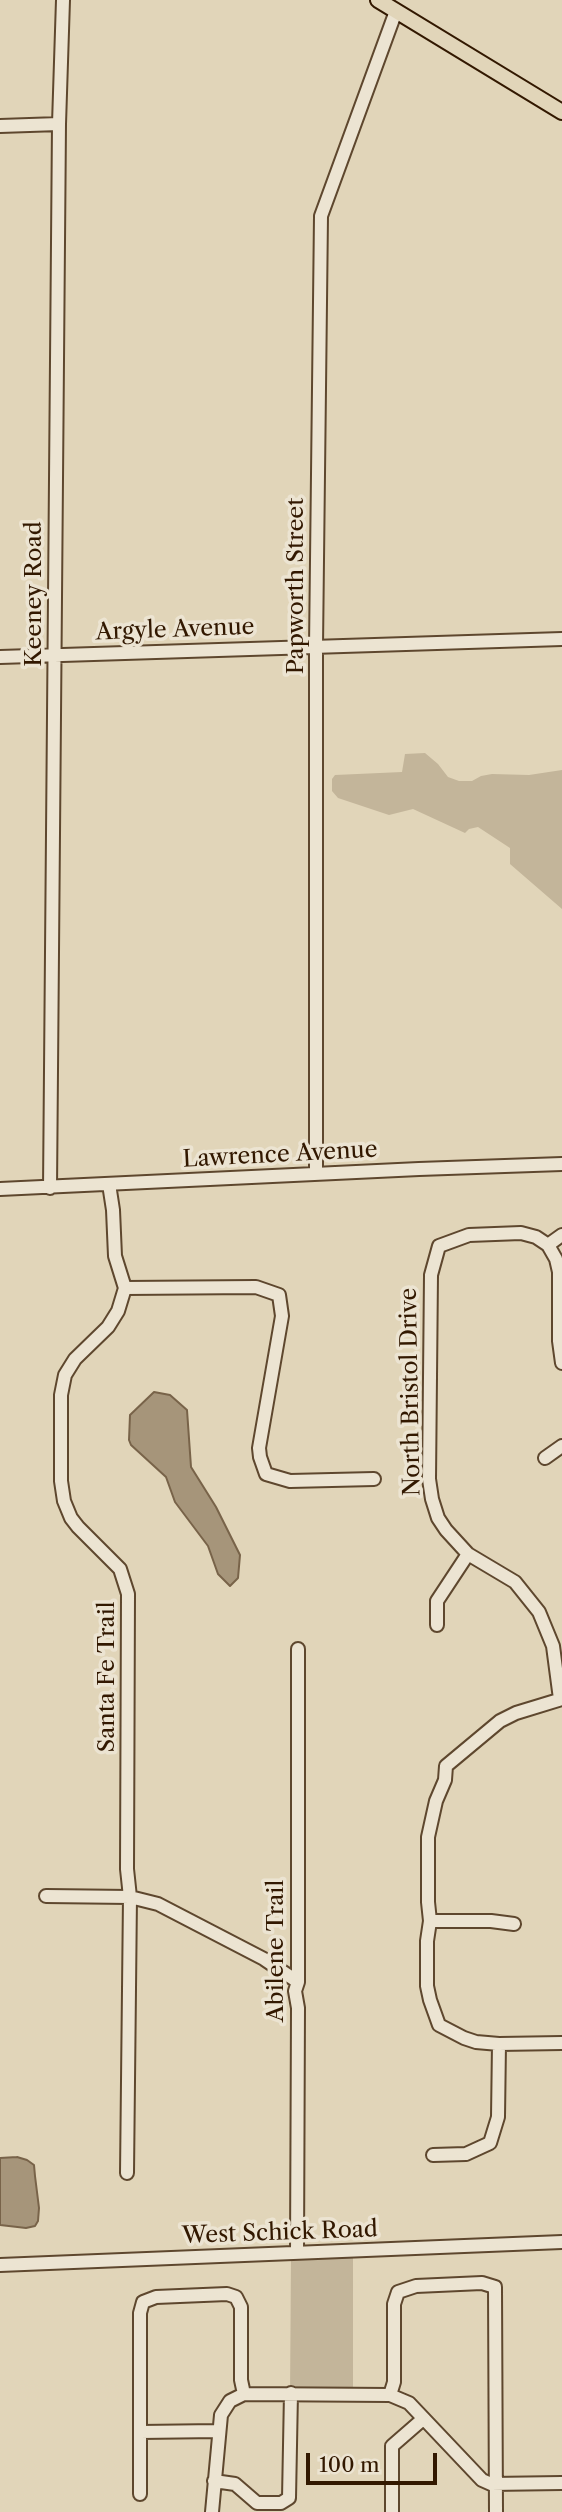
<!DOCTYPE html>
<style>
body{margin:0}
#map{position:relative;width:562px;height:2512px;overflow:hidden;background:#e1d5b9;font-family:"Libre Caslon Text",serif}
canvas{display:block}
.scale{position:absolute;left:306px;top:2453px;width:131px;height:32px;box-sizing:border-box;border:4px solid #321800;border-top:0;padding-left:9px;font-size:21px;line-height:24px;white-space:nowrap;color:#321800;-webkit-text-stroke:5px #ece4d2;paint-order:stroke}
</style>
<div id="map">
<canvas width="562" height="2512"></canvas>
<div class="scale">100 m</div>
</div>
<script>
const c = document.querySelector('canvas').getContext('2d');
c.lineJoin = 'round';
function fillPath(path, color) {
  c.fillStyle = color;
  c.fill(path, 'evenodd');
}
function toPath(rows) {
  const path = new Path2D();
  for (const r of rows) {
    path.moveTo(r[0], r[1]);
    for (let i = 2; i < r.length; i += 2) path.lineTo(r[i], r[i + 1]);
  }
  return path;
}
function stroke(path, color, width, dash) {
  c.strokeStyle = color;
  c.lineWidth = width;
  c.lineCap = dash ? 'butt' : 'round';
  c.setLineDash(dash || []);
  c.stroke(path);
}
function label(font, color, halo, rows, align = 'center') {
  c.font = font + ' "Libre Caslon Text",serif';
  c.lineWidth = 7;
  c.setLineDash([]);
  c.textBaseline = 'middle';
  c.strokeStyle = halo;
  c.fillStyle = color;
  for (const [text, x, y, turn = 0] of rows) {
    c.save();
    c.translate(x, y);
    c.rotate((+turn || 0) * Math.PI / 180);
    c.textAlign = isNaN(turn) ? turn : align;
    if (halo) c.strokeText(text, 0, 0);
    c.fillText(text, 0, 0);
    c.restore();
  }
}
fillPath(toPath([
 [425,753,438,764,448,777,459,781,472,781,481,776,492,774,529,775,562,770,562,909,510,864,510,848,478,827,469,829,465,833,413,809,389,815,338,798,332,791,332,779,335,775,402,772,405,754],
 [353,2254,353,2397,290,2397,291,2257]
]), '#c3b59a');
const water = toPath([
 [154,1392,170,1395,187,1410,191,1467,216,1507,240,1555,238,1578,230,1586,218,1574,208,1546,175,1502,166,1477,131,1445,129,1440,130,1415,154,1392],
 [17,2157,27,2160,34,2165,35,2176,39,2208,38,2221,35,2226,26,2228,0,2225,0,2158,17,2157]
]);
fillPath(water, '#a6957a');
stroke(water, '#786349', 2);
const minor = toPath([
 [0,126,59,124],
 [0,657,562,639],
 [316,1174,316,646,321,216,396,11],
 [109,1184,113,1210,115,1256,125,1288,118,1311,108,1327,75,1359,65,1375,61,1395,61,1481,64,1501,71,1518,78,1527,120,1569,128,1594,127,1869,130,1897,127,2173],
 [50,1188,59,124,63,0],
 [0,1189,419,1169,562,1164],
 [548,1245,562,1235],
 [125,1288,256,1287,279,1295,282,1316,259,1448,260,1457,266,1474,290,1481,374,1479],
 [545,1458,562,1446],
 [437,1625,437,1601,468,1554],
 [560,1699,553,1646,539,1612,515,1582,468,1554,446,1530,438,1518,432,1499,429,1479,431,1275,439,1246,469,1235,521,1233,536,1237,548,1245,556,1259,559,1272,559,1341,562,1363],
 [562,1699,516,1713,500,1721,446,1766,445,1780,436,1801,428,1837,428,1902,430,1921,427,1941,427,1986,430,2000,439,2025,464,2038,476,2042,499,2044,562,2043],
 [46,1896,130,1897,158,1904,264,1959,298,1982],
 [430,1921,491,1921,514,1924],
 [433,2155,466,2154,490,2143,498,2117,499,2044],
 [297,2253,298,2008,295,1991,298,1982,298,1649],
 [0,2265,562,2242],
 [390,2395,394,2382,394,2304,398,2292,416,2286,482,2283,495,2287,496,2512],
 [218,2431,140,2432,140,2313,143,2302,156,2297,227,2294,236,2297,241,2307,241,2380,244,2394],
 [214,2481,235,2484,257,2503,281,2503,289,2498,291,2393],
 [140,2494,140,2432],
 [212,2512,221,2415,230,2401,244,2394,390,2395,409,2403,482,2480,491,2484,562,2483],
 [392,2512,392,2446,423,2419]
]);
const major = toPath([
 [378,0,562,112]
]);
stroke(minor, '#5e472e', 16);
stroke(major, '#321800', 18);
stroke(minor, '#ece4d2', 12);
stroke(major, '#e1d5b9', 14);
label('23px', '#321800', '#ece4d2', [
 ["Papworth Street",296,586,-90],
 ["Keeney Road",34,594,-90],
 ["Argyle Avenue",175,630,-2],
 ["Lawrence Avenue",280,1155,-3],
 ["North Bristol Drive",411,1392,-91],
 ["Santa Fe Trail",107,1677,-90],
 ["Abilene Trail",276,1951,-90],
 ["West Schick Road",280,2233,-2]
]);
</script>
